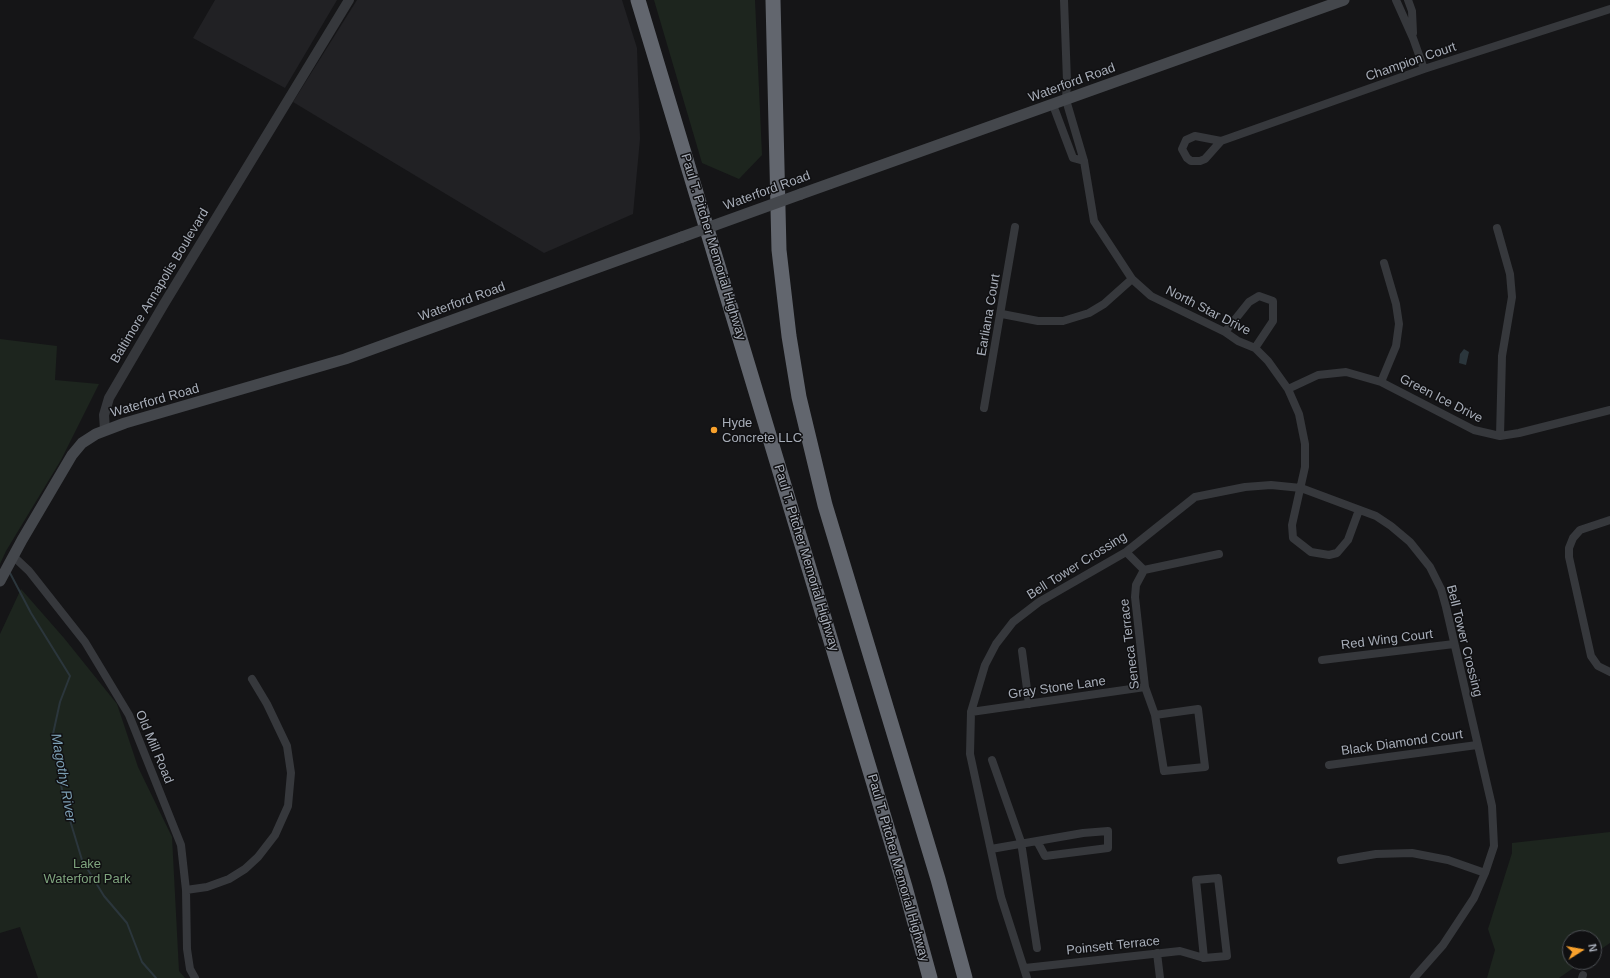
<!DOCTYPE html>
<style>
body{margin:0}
#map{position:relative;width:1610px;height:978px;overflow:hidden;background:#151517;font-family:Helvetica,sans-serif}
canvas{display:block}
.north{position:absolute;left:1562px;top:930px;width:40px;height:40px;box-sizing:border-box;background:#101012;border:1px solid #4c4f54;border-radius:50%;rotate:79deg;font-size:11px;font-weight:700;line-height:16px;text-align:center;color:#a7adb8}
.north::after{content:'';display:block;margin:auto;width:14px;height:18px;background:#f8a12c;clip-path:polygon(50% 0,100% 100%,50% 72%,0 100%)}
</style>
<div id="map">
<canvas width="1610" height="978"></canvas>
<div class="north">N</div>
</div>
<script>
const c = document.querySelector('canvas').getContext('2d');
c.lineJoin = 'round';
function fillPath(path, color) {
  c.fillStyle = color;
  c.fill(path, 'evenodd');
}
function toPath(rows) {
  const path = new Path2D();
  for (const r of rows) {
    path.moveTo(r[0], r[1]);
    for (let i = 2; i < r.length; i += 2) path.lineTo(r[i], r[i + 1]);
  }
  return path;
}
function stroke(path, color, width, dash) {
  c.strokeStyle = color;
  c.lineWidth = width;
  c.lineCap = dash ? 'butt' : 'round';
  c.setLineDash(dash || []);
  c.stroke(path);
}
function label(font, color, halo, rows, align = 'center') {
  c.font = font + ' Helvetica,sans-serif';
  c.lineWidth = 3;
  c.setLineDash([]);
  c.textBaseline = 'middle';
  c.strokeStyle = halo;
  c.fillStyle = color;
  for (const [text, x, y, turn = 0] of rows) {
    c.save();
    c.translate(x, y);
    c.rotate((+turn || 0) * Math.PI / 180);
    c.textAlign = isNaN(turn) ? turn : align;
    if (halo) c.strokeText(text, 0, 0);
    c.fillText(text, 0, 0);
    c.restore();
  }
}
fillPath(toPath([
 [215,0,337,0,285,88,193,38],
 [357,0,622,0,637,48,640,139,633,214,544,253,293,102]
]), '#212124');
fillPath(toPath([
 [654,0,755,0,762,155,739,179,702,163],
 [0,339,57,346,55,380,99,384,61,460,6,551,0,564],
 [21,589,64,638,117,704,138,767,172,837,179,971,185,978,38,978,20,927,0,933,0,634],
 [1610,832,1610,943,1594,954,1594,938,1570,938,1570,962,1582,962,1559,978,1487,978,1495,950,1488,929,1512,853,1512,843]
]), '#1d251e');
fillPath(toPath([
 [1464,349,1469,352,1466,365,1459,363,1460,354]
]), '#2b363c');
stroke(toPath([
 [10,573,31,613,70,676,60,702,53,734,58,772,66,807,82,860,104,896,127,923,142,962,156,978]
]), '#2b363c', 2);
stroke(toPath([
 [1064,0,1067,81,1066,100,1084,161,1094,221,1132,279,1151,296,1225,332,1238,341,1255,348,1268,361,1288,389,1299,414,1305,444,1305,467,1292,525,1293,538,1311,552,1329,555,1337,553,1348,540,1359,510],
 [1396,0,1413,38,1424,69],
 [1408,0,1412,11,1413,33],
 [1053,105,1073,158,1084,161],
 [1221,141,1195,136,1186,140,1182,149,1187,158,1191,161,1200,161,1205,159,1221,141,1424,69,1610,9],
 [1497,228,1510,274,1512,297,1502,356,1500,436],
 [1002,314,1038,321,1063,321,1089,313,1104,304,1132,279],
 [1225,332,1249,302,1259,296,1273,301,1273,321,1255,348],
 [1381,382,1396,346,1399,324,1396,304,1384,263],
 [1288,389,1318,375,1346,372,1381,382,1474,430,1500,436,1519,433,1610,410],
 [984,408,1015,227],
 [1610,520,1580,530,1573,538,1569,548,1569,557,1591,656,1598,666,1610,672],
 [1126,552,1144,570,1136,585,1135,597,1145,687,1155,715],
 [13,556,29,571,85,642,129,715,181,845,186,890,187,949,190,969,195,978],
 [1144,570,1219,554],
 [1022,651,1029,704],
 [1322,660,1454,644],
 [1198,709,1205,767,1164,771,1155,715,1198,709],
 [971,712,1145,687],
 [992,760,1021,842,1037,948],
 [1329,765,1477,745],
 [1108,831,1108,848,1045,856,1037,841,1083,833,1108,831],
 [991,849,1037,841],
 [1341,860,1376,854,1412,853,1448,860,1485,873],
 [1218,878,1227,956,1204,958,1196,880,1218,878],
 [186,890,207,887,229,879,245,869,258,857,275,835,288,806,291,773,287,746,267,704,252,679],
 [1157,953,1160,978],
 [1025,968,1180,951,1204,958],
 [1027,978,1001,897,970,754,971,712,985,665,996,644,1013,622,1039,602,1126,552,1195,497,1245,487,1271,485,1301,488,1376,516,1391,526,1410,542,1430,567,1441,589,1446,607,1492,806,1494,846,1485,873,1474,898,1443,945,1414,978],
 [1582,978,1583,975]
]), '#36383c', 8);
stroke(toPath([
 [105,430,104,415,109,398,164,304,349,0]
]), '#36383c', 10);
stroke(toPath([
 [801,194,1344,0],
 [0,581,22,540,72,455,82,443,96,434,125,423,345,359,682,237]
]), '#44474c', 11);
stroke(toPath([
 [638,0,905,887,930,978],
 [773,0,779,250,789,336,799,397,825,505,938,879,965,978]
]), '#62666e', 15);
stroke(toPath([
 [682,237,801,194]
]), '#44474c', 11);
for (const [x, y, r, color] of [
 [714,430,4,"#f8a12c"]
]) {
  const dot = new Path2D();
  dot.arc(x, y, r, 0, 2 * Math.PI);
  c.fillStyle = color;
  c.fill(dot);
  stroke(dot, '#101012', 1.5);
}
label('13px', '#a7adb8', '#101012', [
 ["Champion Court",1411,62,-19],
 ["Waterford Road",1072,83,-20],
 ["Waterford Road",767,191,-20],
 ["Paul T. Pitcher Memorial Highway",713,247,73],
 ["Baltimore Annapolis Boulevard",160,286,-59],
 ["Waterford Road",462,302,-20],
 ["North Star Drive",1208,311,27],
 ["Earliana Court",989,315,-80],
 ["Green Ice Drive",1441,399,27],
 ["Waterford Road",155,401,-16],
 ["Paul T. Pitcher Memorial Highway",806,558,73],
 ["Bell Tower Crossing",1077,566,-32],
 ["Red Wing Court",1387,640,-7],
 ["Bell Tower Crossing",1464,641,76],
 ["Seneca Terrace",1130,644,-97],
 ["Gray Stone Lane",1057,688,-8],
 ["Black Diamond Court",1402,743,-8],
 ["Old Mill Road",154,747,67],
 ["Paul T. Pitcher Memorial Highway",898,868,74],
 ["Poinsett Terrace",1113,946,-6]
]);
label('13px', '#a7adb8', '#101012', [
 ["Hyde",722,423],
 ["Concrete LLC",722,438]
], 'left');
label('13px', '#7ea47d', '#101012', [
 ["Lake",87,864],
 ["Waterford Park",87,879]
]);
label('italic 14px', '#7c9fb4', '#101012', [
 ["Magothy River",63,778,80]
]);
</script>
